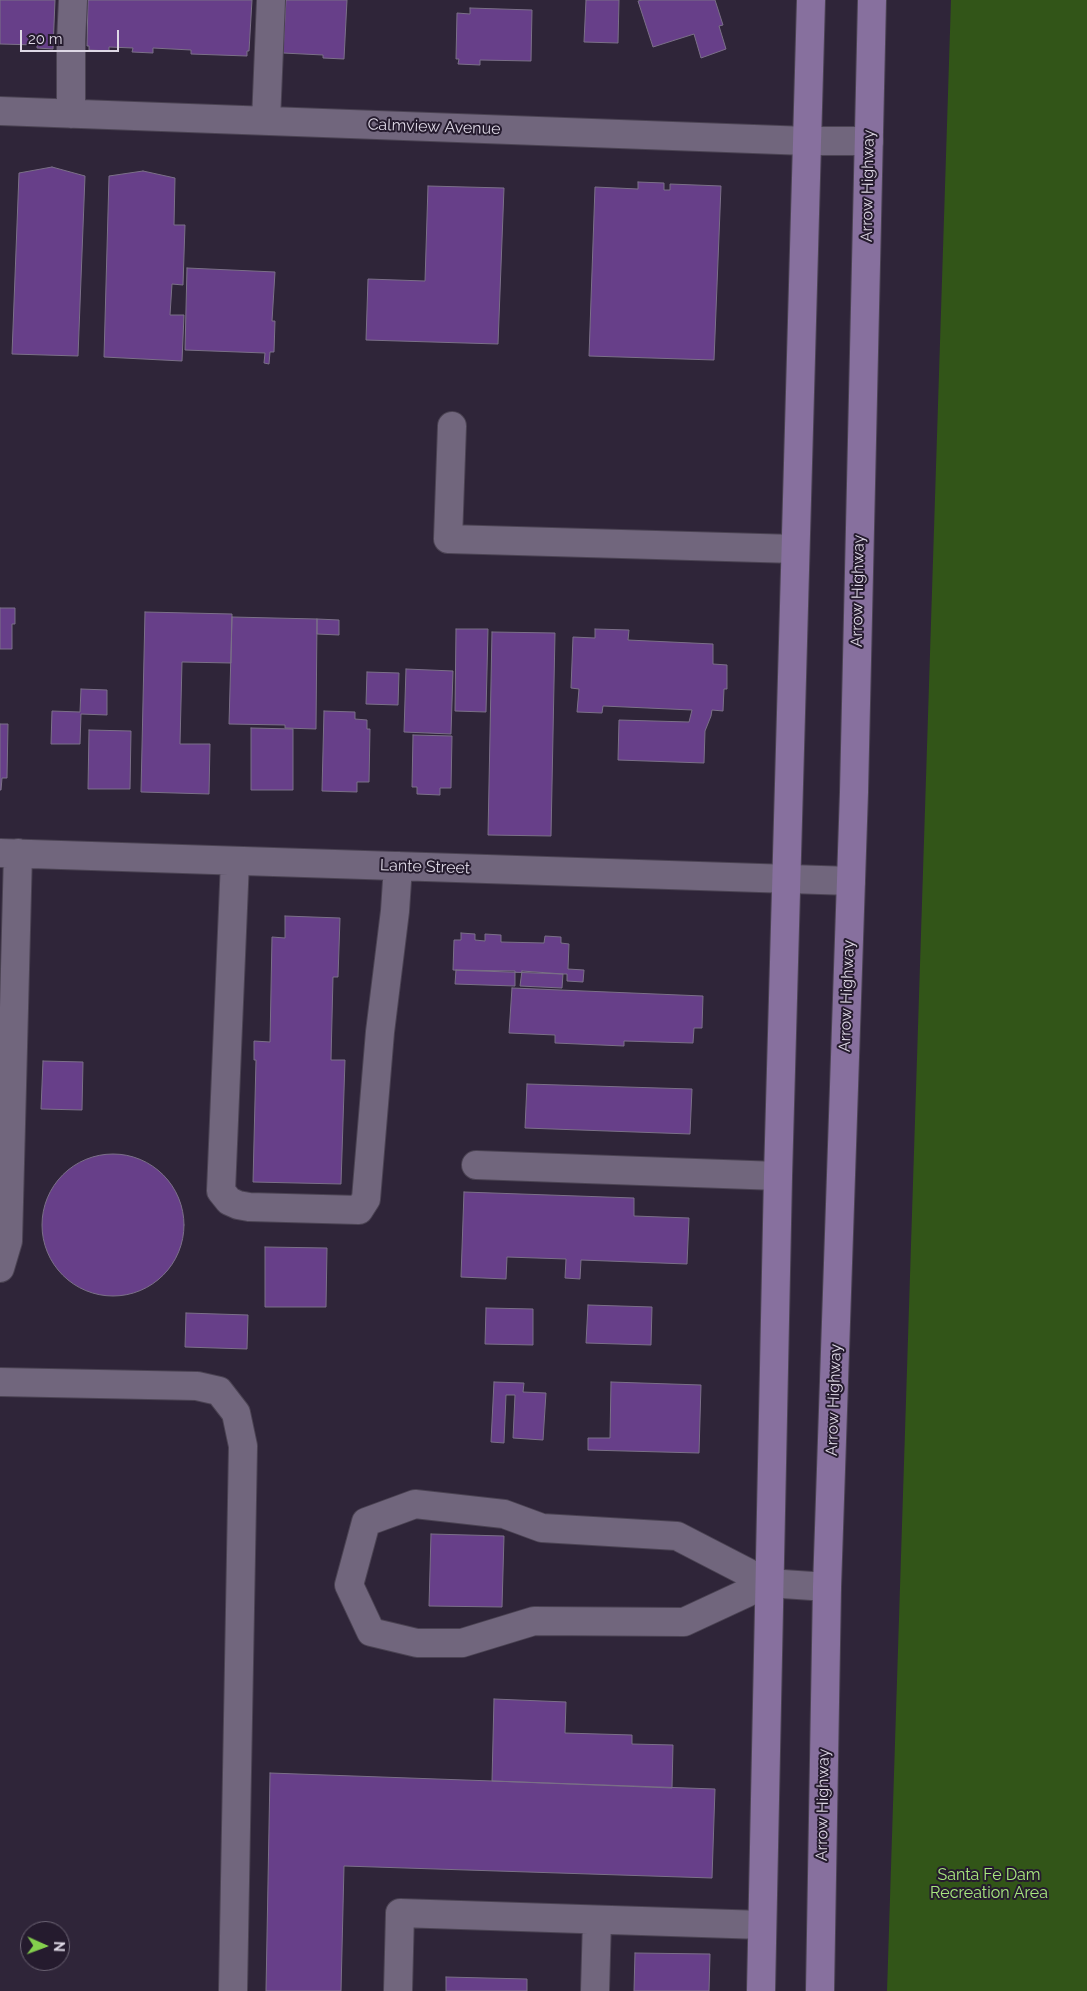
<!DOCTYPE html>
<style>
body{margin:0}
#map{position:relative;width:1087px;height:1991px;overflow:hidden;background:#2f2539;font-family:Raleway,sans-serif}
canvas{display:block}
.north{position:absolute;left:20px;top:1921px;width:50px;height:50px;box-sizing:border-box;background:#251b2e;border:1px solid #6f6777;border-radius:50%;rotate:92deg;font-size:14px;font-weight:700;line-height:20px;text-align:center;color:#ded8e5}
.north::after{content:'';display:block;margin:auto;width:18px;height:22px;background:#84cf4d;clip-path:polygon(50% 0,100% 100%,50% 72%,0 100%)}
.scale{position:absolute;left:20px;top:30px;width:99px;height:22px;box-sizing:border-box;border:2px solid #ded8e5;border-top:0;padding-left:6px;font-size:15px;line-height:18px;white-space:nowrap;color:#ded8e5;-webkit-text-stroke:4px #251b2e;paint-order:stroke}
</style>
<div id="map">
<canvas width="1087" height="1991"></canvas>
<div class="north">N</div>
<div class="scale">20 m</div>
</div>
<script>
const c = document.querySelector('canvas').getContext('2d');
c.lineJoin = 'round';
function fillPath(path, color) {
  c.fillStyle = color;
  c.fill(path, 'evenodd');
}
function toPath(rows) {
  const path = new Path2D();
  for (const r of rows) {
    if (r.length === 3) {
      path.moveTo(r[0] + r[2], r[1]);
      path.arc(r[0], r[1], r[2], 0, 2 * Math.PI);
      continue;
    }
    path.moveTo(r[0], r[1]);
    for (let i = 2; i < r.length; i += 2) path.lineTo(r[i], r[i + 1]);
  }
  return path;
}
function stroke(path, color, width, dash) {
  c.strokeStyle = color;
  c.lineWidth = width;
  c.lineCap = dash ? 'butt' : 'round';
  c.setLineDash(dash || []);
  c.stroke(path);
}
function label(font, color, halo, rows, align = 'center') {
  c.font = font + ' Raleway,sans-serif';
  c.lineWidth = 4;
  c.setLineDash([]);
  c.textBaseline = 'middle';
  c.strokeStyle = halo;
  c.fillStyle = color;
  for (const [text, x, y, turn = 0] of rows) {
    c.save();
    c.translate(x, y);
    c.rotate((+turn || 0) * Math.PI / 180);
    c.textAlign = isNaN(turn) ? turn : align;
    if (halo) c.strokeText(text, 0, 0);
    c.fillText(text, 0, 0);
    c.restore();
  }
}
fillPath(toPath([
 [951,0,1087,0,1087,1991,887,1991]
]), '#325518');
const building = toPath([
 [0,0,55,0,53,49,37,48,37,45,0,44,0,0],
 [88,0,252,0,249,51,247,51,247,56,191,54,191,50,153,48,153,53,132,52,133,48,109,47,109,51,89,50,89,46,87,46,88,0],
 [286,0,347,0,344,59,323,58,323,55,283,53,286,0],
 [586,0,619,0,618,43,584,42,586,0],
 [642,0,715,0,723,25,719,26,726,49,701,58,694,34,653,47,638,1,642,0],
 [470,8,532,10,531,61,480,60,480,65,458,64,459,59,456,59,457,13,470,14,470,8],
 [52,167,85,176,78,356,12,354,19,173,52,167],
 [143,171,175,178,174,225,185,225,183,285,172,284,170,315,184,315,182,361,104,357,109,176,143,171],
 [638,182,664,183,664,190,670,190,670,184,721,186,714,360,589,356,595,187,638,189,638,182],
 [428,186,504,188,498,344,366,340,368,279,425,281,428,186],
 [187,268,275,272,272,321,275,321,274,352,270,352,269,364,264,363,265,353,185,350,187,268],
 [0,608,15,608,15,624,12,624,12,649,0,649,0,608],
 [145,612,232,614,231,663,182,662,180,744,210,744,209,794,141,792,145,612],
 [232,617,317,619,316,729,285,728,285,725,229,724,232,617],
 [317,619,339,620,339,635,317,634,317,619],
 [456,629,488,629,486,712,455,711,456,629],
 [595,629,629,630,628,640,713,644,713,664,727,665,727,689,724,689,723,711,712,710,711,716,705,731,704,763,618,760,619,720,689,722,692,710,603,706,602,713,577,712,579,689,571,688,573,637,595,638,595,629],
 [492,632,555,633,551,836,488,835,492,632],
 [406,669,453,671,451,734,404,732,406,669],
 [367,672,399,673,398,705,366,704,367,672],
 [81,689,107,690,107,715,81,714,80,744,51,744,52,711,80,712,81,689],
 [324,711,355,712,355,719,367,720,367,729,370,729,369,782,357,782,357,792,322,791,324,711],
 [0,724,8,724,7,778,2,778,1,790,0,790,0,724],
 [251,728,293,729,293,790,251,790,251,728],
 [89,730,131,731,130,789,88,789,89,730],
 [413,735,452,736,451,788,440,788,440,795,417,794,417,787,412,787,413,735],
 [285,916,340,918,338,977,333,977,331,1060,345,1060,341,1184,253,1182,256,1060,254,1060,254,1041,270,1042,272,937,285,938,285,916],
 [461,933,475,934,475,940,485,941,485,934,501,935,501,942,544,943,545,936,561,937,561,943,569,944,568,969,584,970,583,982,567,981,567,974,563,974,453,970,454,940,461,940,461,933],
 [456,970,515,971,515,986,455,984,456,970],
 [522,971,563,974,562,988,520,986,522,971],
 [512,988,703,996,702,1028,694,1028,693,1043,624,1041,624,1046,555,1043,555,1035,509,1033,512,988],
 [43,1061,83,1062,82,1110,41,1109,43,1061],
 [527,1084,692,1089,690,1134,525,1128,527,1084],
 [113,1225,71],
 [464,1192,634,1198,634,1216,689,1218,687,1264,581,1260,580,1279,565,1278,566,1259,507,1257,506,1279,461,1277,464,1192],
 [265,1247,327,1248,326,1307,265,1307,265,1247],
 [588,1305,652,1307,651,1345,586,1343,588,1305],
 [486,1308,533,1309,533,1345,485,1344,486,1308],
 [186,1313,248,1315,247,1349,185,1347,186,1313],
 [494,1382,524,1383,523,1392,546,1393,543,1440,513,1438,515,1395,506,1395,504,1443,491,1442,494,1382],
 [611,1382,701,1385,699,1453,588,1450,588,1438,610,1438,611,1382],
 [431,1534,504,1536,502,1607,429,1606,431,1534],
 [494,1699,566,1702,565,1733,632,1735,632,1744,673,1745,672,1788,492,1781,494,1699],
 [270,1773,715,1789,712,1878,344,1866,341,1991,266,1991,270,1773],
 [635,1953,710,1954,709,1991,634,1991,635,1953],
 [446,1977,527,1979,527,1991,446,1991,446,1977]
]);
fillPath(building, '#673f89');
stroke(building, '#7b7088', 1);
const minor = toPath([
 [0,111,807,141,869,141],
 [71,114,71,41,73,0],
 [266,121,271,0],
 [452,426,448,539,795,549],
 [0,853,851,881],
 [235,861,221,1191,229,1201,238,1205,249,1207,359,1210,366,1199,380,1032,395,911,398,866],
 [476,1165,778,1176],
 [0,1268,8,1241,18,853],
 [0,1382,197,1386,219,1391,236,1413,243,1446,233,1991],
 [768,1583,684,1622,534,1621,462,1643,417,1643,371,1632,349,1585,366,1522,415,1504,504,1514,542,1528,677,1536,768,1583,827,1587],
 [398,1991,400,1913,762,1925],
 [595,1991,597,1920]
]);
const major = toPath([
 [761,1991,778,1176,811,0],
 [820,1991,827,1587,854,792,872,0]
]);
stroke(minor, '#4b4353', 30);
stroke(major, '#4b4353', 30);
stroke(minor, '#71667d', 28);
stroke(major, '#87709e', 28);
label('16px', '#ded8e5', '#251b2e', [
 ["Calmview Avenue",434,127,2],
 ["Arrow Highway",868,186,-89],
 ["Arrow Highway",858,591,-89],
 ["Lante Street",425,867,2],
 ["Arrow Highway",847,996,-88],
 ["Arrow Highway",834,1400,-88],
 ["Arrow Highway",823,1805,-89]
]);
label('16px', '#a8e87e', '#251b2e', [
 ["Santa Fe Dam",989,1875],
 ["Recreation Area",989,1893]
]);
</script>
